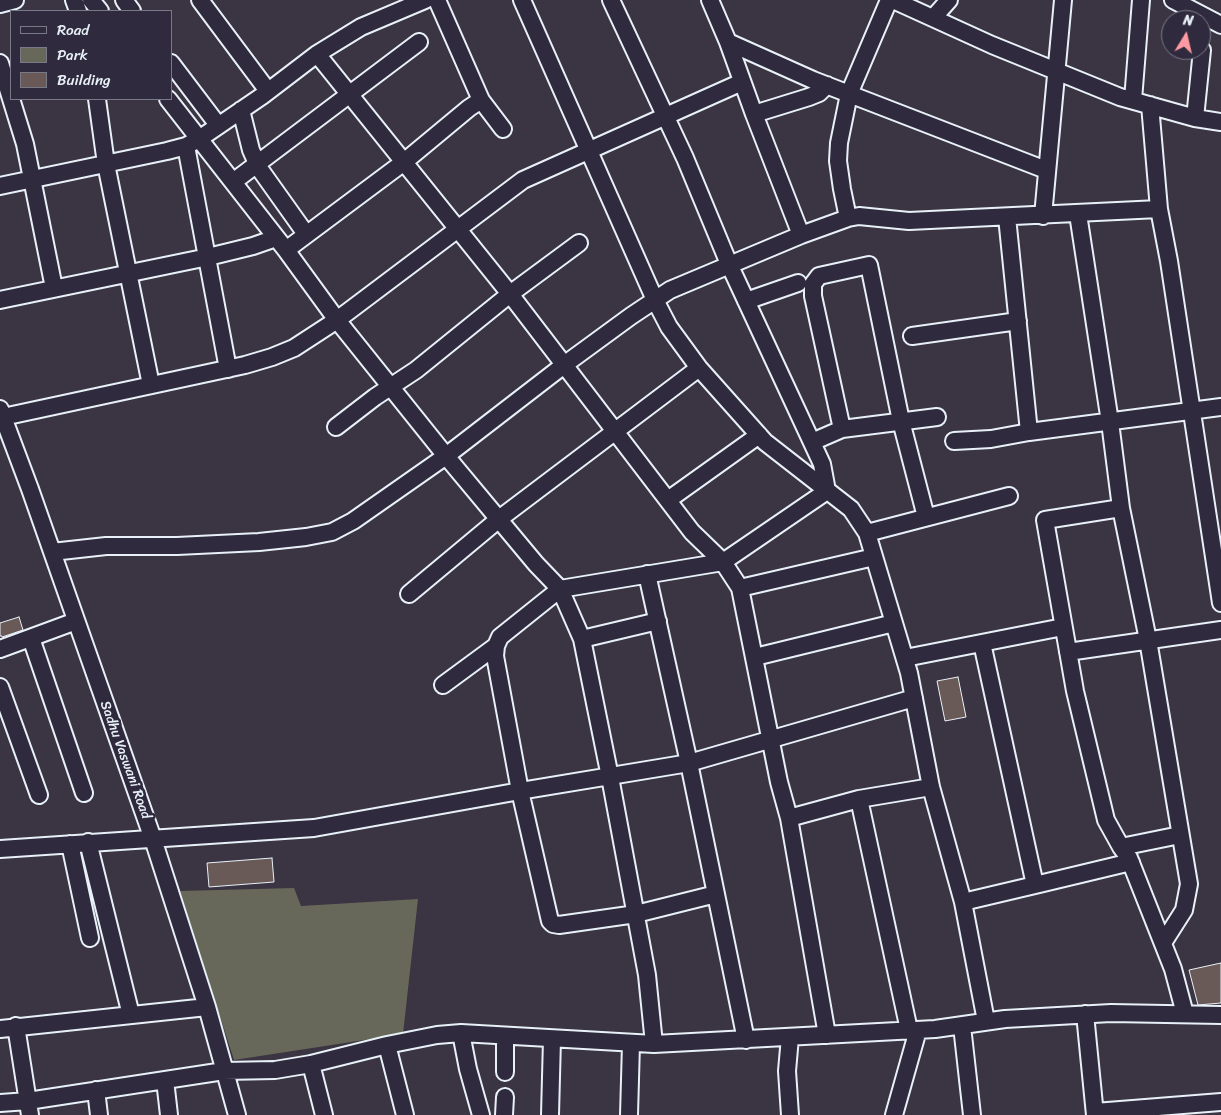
<!DOCTYPE html>
<style>
body{margin:0}
#map{position:relative;width:1221px;height:1115px;overflow:hidden;background:#3b3442;font-family:Sriracha,sans-serif}
canvas{display:block}
.legend{position:absolute;left:10px;top:10px;width:162px;height:90px;box-sizing:border-box;background:#2f2a3d;border:1px solid #797a88;margin:0;padding:6px 9px;list-style:none;font-size:15px;color:#e8f1f8}
.legend li{display:flex;align-items:center;gap:10px;height:25px}
.legend b{width:25px;border:1px solid #797a88}
.north{position:absolute;left:1161px;top:10px;width:50px;height:50px;box-sizing:border-box;background:#2f2a3d;border:1px solid #797a88;border-radius:50%;rotate:9deg;font-size:14px;font-weight:700;line-height:20px;text-align:center;color:#e8f1f8}
.north::after{content:'';display:block;margin:auto;width:18px;height:22px;background:#ff9aa2;clip-path:polygon(50% 0,100% 100%,50% 72%,0 100%)}
</style>
<div id="map">
<canvas width="1221" height="1115"></canvas>
<ul class="legend">
<li><b style="height:6px;background:#2f2a3d"></b>Road</li>
<li><b style="height:14px;background:#676859"></b>Park</li>
<li><b style="height:14px;background:#695a57"></b>Building</li>
</ul>
<div class="north">N</div>
</div>
<script>
const c = document.querySelector('canvas').getContext('2d');
c.lineJoin = 'round';
function fillPath(path, color) {
  c.fillStyle = color;
  c.fill(path, 'evenodd');
}
function toPath(rows) {
  const path = new Path2D();
  for (const r of rows) {
    path.moveTo(r[0], r[1]);
    for (let i = 2; i < r.length; i += 2) path.lineTo(r[i], r[i + 1]);
  }
  return path;
}
function stroke(path, color, width, dash) {
  c.strokeStyle = color;
  c.lineWidth = width;
  c.lineCap = dash ? 'butt' : 'round';
  c.setLineDash(dash || []);
  c.stroke(path);
}
function label(font, color, halo, rows, align = 'center') {
  c.font = font + ' Sriracha,sans-serif';
  c.lineWidth = 5;
  c.setLineDash([]);
  c.textBaseline = 'middle';
  c.strokeStyle = halo;
  c.fillStyle = color;
  for (const [text, x, y, turn = 0] of rows) {
    c.save();
    c.translate(x, y);
    c.rotate((+turn || 0) * Math.PI / 180);
    c.textAlign = isNaN(turn) ? turn : align;
    if (halo) c.strokeText(text, 0, 0);
    c.fillText(text, 0, 0);
    c.restore();
  }
}
fillPath(toPath([
 [294,888,301,906,418,899,403,1034,234,1060,180,891]
]), '#676859');
const building = toPath([
 [19,617,23,630,2,637,2,636,0,636,0,623,19,617],
 [958,677,966,717,945,721,937,681,958,677],
 [272,858,274,882,209,887,207,863,272,858],
 [1221,963,1221,1003,1198,1005,1189,970,1221,963]
]);
fillPath(building, '#695a57');
stroke(building, '#e8f1f8', 1);
const minor = toPath([
 [74,0,78,11],
 [91,0,100,11],
 [124,0,132,11],
 [200,0,268,91],
 [522,0,655,300,669,327,699,368,765,442,851,509,867,533,909,673,931,787,963,902,986,1021],
 [611,0,685,158,729,264,822,464,827,491,723,562,560,589,500,637,496,646,495,656,520,791,550,921,553,924,559,925,636,914,716,894],
 [710,0,728,42,813,80,1046,170],
 [893,0,992,45,1120,97,1195,118,1221,122],
 [1173,0,1221,25],
 [0,4,15,0],
 [933,18,949,0],
 [728,42,754,114,801,235],
 [317,54,510,294,692,532,723,562,740,588,779,782,789,818,827,1035],
 [0,63,25,144,54,288],
 [171,63,218,125],
 [97,99,106,164,151,385],
 [168,99,286,250,337,320,446,456,536,564,560,589,582,639,610,777,647,975,654,1044],
 [481,100,503,129],
 [1133,100,1141,0],
 [1150,105,1159,209],
 [241,110,251,150,259,168,306,234],
 [754,114,809,97,819,93,827,85],
 [1195,118,1202,50],
 [186,146,228,369],
 [233,182,419,42],
 [0,186,167,151,186,146,199,139,262,96,317,54,361,27,425,0],
 [1078,214,1110,422,1121,508,1045,520,1075,691,1106,820,1121,847,1129,858,1173,969,1185,1014],
 [1043,216,1063,0],
 [1007,217,1029,432,1221,407],
 [848,218,842,189,838,161,839,143,849,94,889,0],
 [286,250,404,162,469,108,481,100,437,0],
 [0,300,208,257,253,246,276,238],
 [746,301,798,283],
 [912,336,1018,321],
 [0,409,30,489,153,839,207,1007,237,1115],
 [3,417,245,365,272,357,294,348,337,320,523,180,742,82],
 [336,427,375,397,416,370,510,294,579,243],
 [842,429,813,296,813,284,819,276,869,265,901,421,926,517],
 [954,441,991,439,1029,432],
 [812,442,842,429,937,417],
 [668,500,759,435],
 [1121,508,1148,640,1189,884,1184,910,1163,943],
 [867,533,1009,496],
 [52,552,106,546,177,546,259,542,306,537,332,532,353,521,446,456,564,365,631,316,670,290,801,235,848,218,859,216,909,221,1159,209,1169,261,1221,603],
 [647,574,689,763,746,1040],
 [740,588,874,557],
 [409,594,499,519,699,368],
 [31,638,84,793],
 [582,639,658,621],
 [0,649,76,621],
 [1068,652,1221,630],
 [755,657,894,623],
 [905,658,1063,627],
 [443,685,496,646],
 [0,687,39,795],
 [859,799,909,1030],
 [789,818,859,799,931,787],
 [88,842,131,1015],
 [70,844,90,938],
 [1121,847,1180,835],
 [0,849,314,828,520,791,689,763,914,698],
 [1035,885,1131,862],
 [963,902,1035,885,982,643],
 [1085,1014,1095,1115],
 [16,1026,30,1115],
 [962,1026,972,1115],
 [0,1029,207,1007],
 [461,1033,468,1069,481,1115],
 [790,1037,787,1071,790,1115],
 [387,1045,405,1115],
 [311,1064,324,1115],
 [505,1072,505,1036],
 [165,1080,169,1115],
 [96,1090,99,1115],
 [0,1103,28,1101,224,1071,275,1070,311,1064,387,1045,437,1035,461,1033,654,1044,935,1029,1005,1019,1111,1013,1221,1015],
 [1095,1112,1221,1102],
 [504,1115,505,1097],
 [550,1115,552,1039],
 [629,1115,631,1044],
 [894,1115,918,1030]
]);
stroke(minor, '#e8f1f8', 20);
stroke(minor, '#2f2a3d', 16);
label('14px', '#e8f1f8', '#2f2a3d', [
 ["Sadhu Vaswani Road",125,760,70]
]);
</script>
